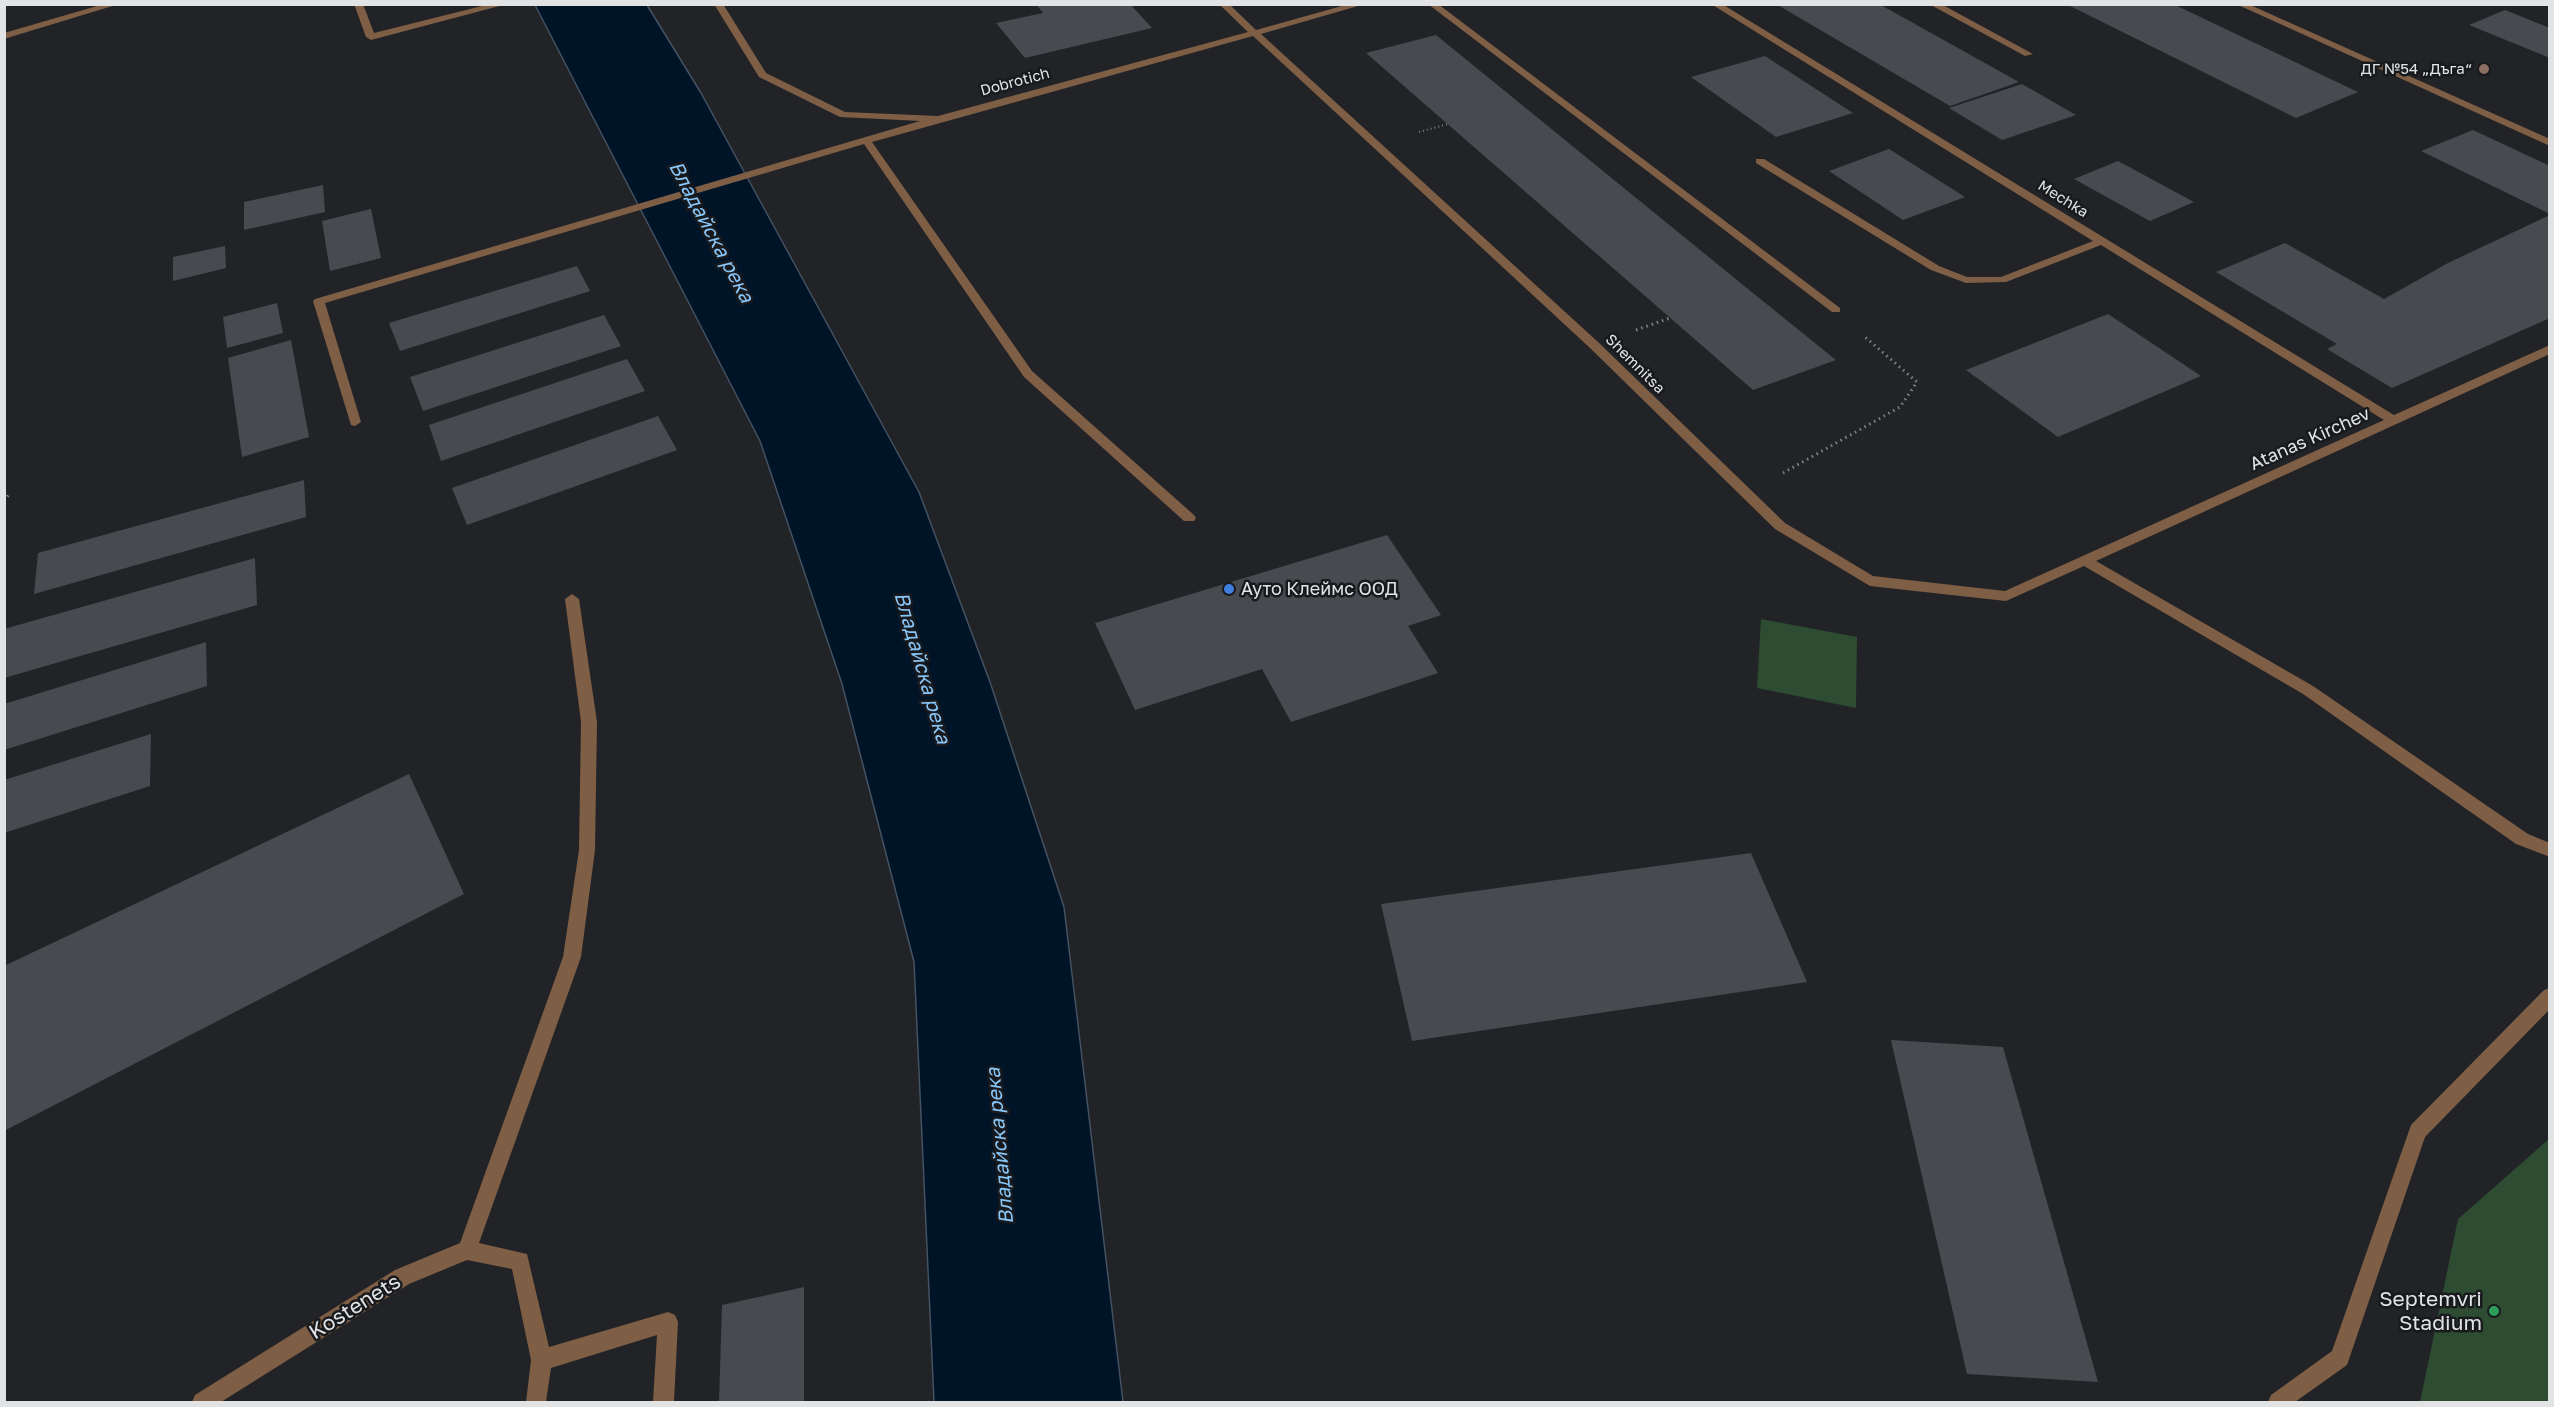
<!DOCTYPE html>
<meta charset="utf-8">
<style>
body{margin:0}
#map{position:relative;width:2554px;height:1407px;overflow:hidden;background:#212327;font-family:"Golos Text",sans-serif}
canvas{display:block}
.frame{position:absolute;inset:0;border:6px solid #e1e3e5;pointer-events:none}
</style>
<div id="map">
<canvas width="2554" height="1407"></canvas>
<div class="frame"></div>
</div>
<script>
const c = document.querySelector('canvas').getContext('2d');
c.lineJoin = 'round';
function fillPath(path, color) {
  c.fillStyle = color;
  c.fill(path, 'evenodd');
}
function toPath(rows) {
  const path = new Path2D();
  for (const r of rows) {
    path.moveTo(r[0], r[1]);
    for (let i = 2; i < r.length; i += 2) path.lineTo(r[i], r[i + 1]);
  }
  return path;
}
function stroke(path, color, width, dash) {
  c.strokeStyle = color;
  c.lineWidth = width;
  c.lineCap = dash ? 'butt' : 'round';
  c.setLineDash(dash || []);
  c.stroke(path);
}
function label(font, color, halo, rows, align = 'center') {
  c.font = font + ' "Golos Text",sans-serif';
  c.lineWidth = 5;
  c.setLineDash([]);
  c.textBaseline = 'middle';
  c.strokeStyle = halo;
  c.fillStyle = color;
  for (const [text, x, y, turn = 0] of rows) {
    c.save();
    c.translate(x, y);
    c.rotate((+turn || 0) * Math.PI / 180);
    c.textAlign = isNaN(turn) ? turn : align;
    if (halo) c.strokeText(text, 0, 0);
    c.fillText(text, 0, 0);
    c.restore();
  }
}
fillPath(toPath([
 [1761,619,1857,637,1856,708,1757,688],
 [2549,1139,2549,1402,2420,1402,2458,1219]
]), '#2d4c31');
const water = toPath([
 [535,5,647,5,701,93,919,492,990,682,1064,907,1123,1402,934,1402,914,962,842,684,760,441,535,5]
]);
fillPath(water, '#001428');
stroke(water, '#445261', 1.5);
fillPath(toPath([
 [1036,4,1130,4,1152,28,1025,58,996,23,1043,13],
 [1776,4,1879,4,2019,82,1950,106],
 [2066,4,2173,4,2358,92,2296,118],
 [2505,10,2550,28,2550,58,2469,25],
 [1436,35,1748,289,1836,360,1753,390,1366,53],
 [1765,56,1853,113,1776,137,1691,77],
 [2022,84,2076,115,2002,140,1949,108],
 [2473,130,2550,166,2550,214,2421,151],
 [1889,149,1965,197,1903,220,1829,171],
 [2118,161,2194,202,2150,221,2074,179],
 [323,185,325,212,244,230,244,202],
 [371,209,381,258,330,271,322,221],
 [2550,215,2550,318,2392,388,2327,349,2337,344,2216,272,2285,243,2384,299,2448,263],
 [225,246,226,268,173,281,173,257],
 [577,266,590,291,400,351,389,323],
 [277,303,283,333,227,348,223,317],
 [2108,314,2201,376,2058,437,1966,370],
 [604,315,621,346,423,411,410,377],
 [291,340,309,437,242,457,228,358],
 [627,359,645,391,441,461,429,425],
 [658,416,677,450,467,525,452,488],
 [304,480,306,517,34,594,38,553],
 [1387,535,1441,615,1408,626,1438,673,1291,722,1262,669,1135,710,1095,623],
 [255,558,257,605,4,678,4,629],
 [206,642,207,686,4,750,4,704],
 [151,734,150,786,4,833,4,780],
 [409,774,464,894,4,1131,4,966],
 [1751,853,1807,982,1412,1041,1381,904],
 [1891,1040,2003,1047,2098,1382,1967,1374],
 [804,1287,804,1402,719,1402,722,1305]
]), '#474a4e');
stroke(toPath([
 [1419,132,1448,124]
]), '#808285', 2, [1, 3]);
stroke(toPath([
 [1636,330,1670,318],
 [1783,473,1900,407,1917,382,1865,337],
 [4,501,10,493]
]), '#808285', 3, [1.5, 4]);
fillPath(toPath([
 [104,4,119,4,4,39,4,33,104,4],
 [354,4,363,4,374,33,490,4,507,4,371,40,366,37,354,4],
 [714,4,723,4,766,73,845,112,938,116,1248,32,1219,4,1229,4,1256,30,1349,4,1365,4,1261,34,1598,342,1785,523,1873,576,2005,591,2384,420,2101,245,2006,282,1966,283,1931,270,1756,163,1756,159,1764,159,1939,266,1967,277,2001,277,2093,241,1711,4,1722,4,2394,415,2550,345,2550,354,2096,561,2313,686,2528,834,2550,843,2550,857,2516,844,2303,694,2084,566,2006,601,1870,586,1775,529,1590,348,1253,36,872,142,1032,371,1194,515,1196,518,1194,521,1184,521,1024,377,864,144,325,303,361,422,355,426,351,425,313,301,315,299,920,121,840,117,759,77,714,4],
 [1428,4,1438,4,1840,308,1840,312,1832,312,1428,4],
 [1929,4,1941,4,2033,54,2025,56,1929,4],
 [2236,4,2248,4,2550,139,2550,146,2236,4],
 [572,594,579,599,597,722,595,850,581,957,479,1243,527,1254,549,1347,668,1312,675,1315,678,1322,674,1402,653,1402,657,1335,551,1368,546,1402,526,1402,531,1360,512,1269,467,1260,409,1284,221,1402,192,1402,195,1395,395,1270,460,1243,563,957,579,850,581,722,565,599,572,594],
 [2550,988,2550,1009,2425,1137,2347,1365,2295,1402,2268,1402,2271,1395,2332,1351,2411,1125,2544,990,2550,988]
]), '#7e5e44');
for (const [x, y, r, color] of [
 [2484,69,6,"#8d6e63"],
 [1229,589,6,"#3f7fe0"],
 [2494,1311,6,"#2e9e5b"]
]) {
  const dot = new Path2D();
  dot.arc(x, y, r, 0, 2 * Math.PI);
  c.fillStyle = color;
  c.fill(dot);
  stroke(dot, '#181a1d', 2);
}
label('15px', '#e1e3e5', '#181a1d', [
 ["ДГ №54 „Дъга“",2472,69]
], 'right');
label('15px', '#e1e3e5', '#181a1d', [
 ["Dobrotich",1015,82,-15],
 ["Mechka",2063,199,32],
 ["Shemnitsa",1635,364,45]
]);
label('18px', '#e1e3e5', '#181a1d', [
 ["Atanas Kirchev",2310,439,-24]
]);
label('18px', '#e1e3e5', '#181a1d', [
 ["Ауто Клеймс ООД",1241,589]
], 'left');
label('italic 20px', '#88c6f8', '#181a1d', [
 ["Владайска река",711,232,62],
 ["Владайска река",922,668,74],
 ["Владайска река",1000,1146,-95]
]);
label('21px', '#e1e3e5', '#181a1d', [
 ["Septemvri",2482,1299],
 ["Stadium",2482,1323]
], 'right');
label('21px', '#e1e3e5', '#181a1d', [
 ["Kostenets",355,1307,-32]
]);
</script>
